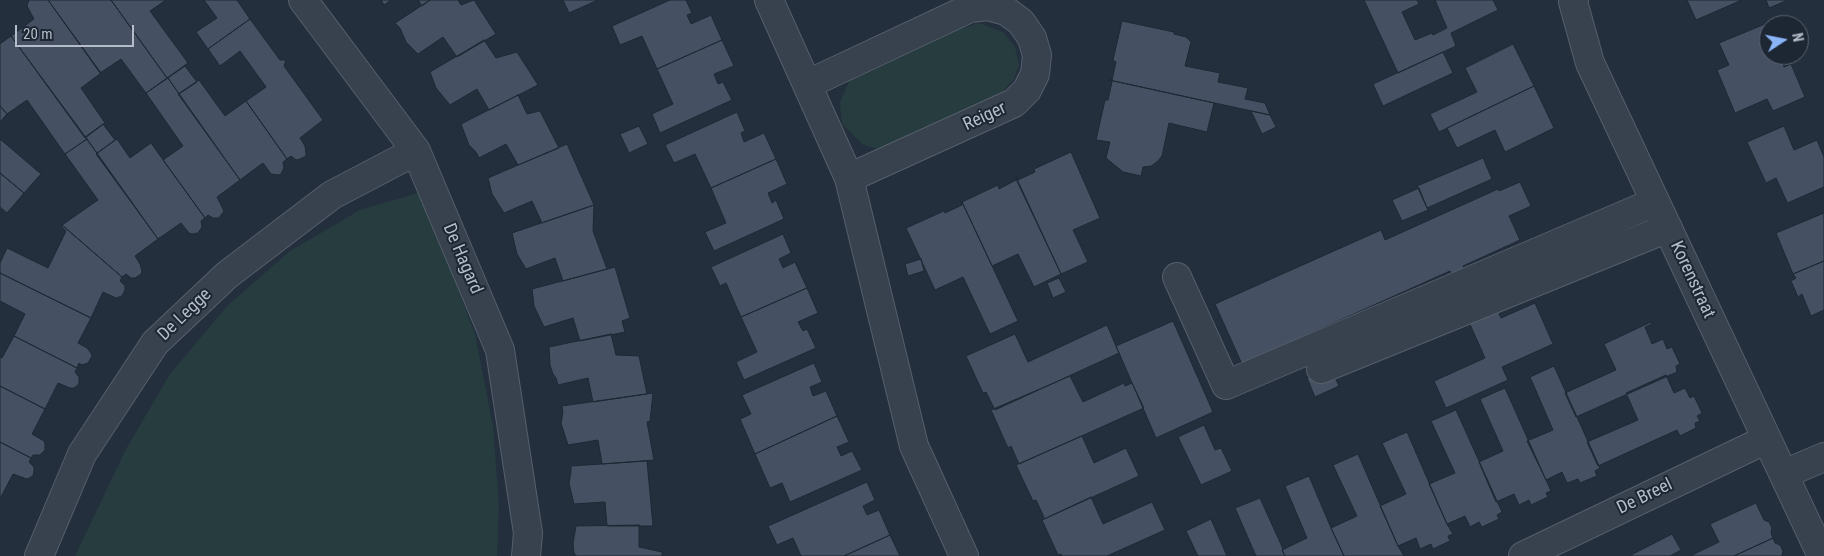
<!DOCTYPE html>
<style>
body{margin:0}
#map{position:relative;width:1824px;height:556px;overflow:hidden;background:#242f3e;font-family:"Roboto Condensed",sans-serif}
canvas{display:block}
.north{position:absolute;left:1759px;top:15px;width:50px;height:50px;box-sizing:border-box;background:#1d2633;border:1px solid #59626f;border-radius:50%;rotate:79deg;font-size:14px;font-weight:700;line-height:20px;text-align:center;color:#b4bcc9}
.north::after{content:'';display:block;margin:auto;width:18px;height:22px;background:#8ab4f8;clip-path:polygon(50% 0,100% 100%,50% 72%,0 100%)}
.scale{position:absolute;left:15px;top:25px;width:119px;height:22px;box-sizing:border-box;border:2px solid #b4bcc9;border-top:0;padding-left:6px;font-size:15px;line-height:18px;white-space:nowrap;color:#b4bcc9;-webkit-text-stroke:4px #1d2633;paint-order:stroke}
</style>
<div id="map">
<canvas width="1824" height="556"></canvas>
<div class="north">N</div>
<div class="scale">20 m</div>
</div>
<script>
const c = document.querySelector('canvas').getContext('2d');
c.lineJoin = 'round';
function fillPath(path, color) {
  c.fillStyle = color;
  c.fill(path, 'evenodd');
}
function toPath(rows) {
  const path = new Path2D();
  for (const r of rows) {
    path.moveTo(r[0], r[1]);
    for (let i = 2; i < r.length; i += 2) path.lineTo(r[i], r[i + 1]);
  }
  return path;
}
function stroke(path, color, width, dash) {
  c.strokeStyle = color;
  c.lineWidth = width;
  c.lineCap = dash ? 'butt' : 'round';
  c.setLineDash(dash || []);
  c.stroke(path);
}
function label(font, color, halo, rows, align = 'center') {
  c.font = font + ' "Roboto Condensed",sans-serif';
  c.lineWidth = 4;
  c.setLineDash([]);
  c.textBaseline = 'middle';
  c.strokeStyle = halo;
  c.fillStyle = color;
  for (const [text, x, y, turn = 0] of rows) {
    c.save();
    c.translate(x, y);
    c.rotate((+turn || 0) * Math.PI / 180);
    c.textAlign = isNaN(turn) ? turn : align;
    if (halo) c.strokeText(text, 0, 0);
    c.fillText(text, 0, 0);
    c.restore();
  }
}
fillPath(toPath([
 [979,23,1003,32,1015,47,1019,65,1014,79,999,96,878,149,863,145,842,124,840,102,850,79,953,31],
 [421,192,475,334,493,426,499,504,497,556,75,556,126,449,170,374,228,305,290,251,360,210]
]), '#263c3f');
const building = toPath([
 [29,0,48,0,101,73,81,88,105,123,85,138,11,36,34,19,28,8,27,5,29,0],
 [48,0,111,0,167,78,146,93,121,59,100,73,48,0],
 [111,0,166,0,150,11,188,63,167,78,111,0],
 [204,0,237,0,250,19,208,49,196,32,217,18,204,0],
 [381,0,391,0,384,5,381,0],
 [418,0,430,0,422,6,418,0],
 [430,0,458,0,461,5,474,0,496,34,457,57,443,37,418,54,406,42,400,28,395,23,430,0],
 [563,0,598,0,569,13,563,0],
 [670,0,686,0,692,13,687,15,691,24,711,15,722,40,657,69,642,36,620,45,612,26,670,0],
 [1364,0,1417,0,1419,4,1402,12,1415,40,1432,33,1433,35,1447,28,1435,0,1493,0,1498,10,1451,33,1456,46,1398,73,1364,0],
 [1687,0,1742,0,1696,20,1687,0],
 [1766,0,1788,0,1769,8,1766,0],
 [250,19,280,60,286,60,284,66,323,120,300,138,305,146,306,153,306,156,300,159,296,160,291,156,287,159,246,101,266,87,240,51,220,66,208,49,250,19],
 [1122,21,1174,32,1174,34,1186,37,1191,42,1185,66,1220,73,1218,82,1248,88,1245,99,1265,103,1270,115,1109,80,1112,80,1116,62,1113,60,1122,21],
 [1765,24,1769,33,1769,41,1760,45,1763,52,1781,58,1784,67,1791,64,1805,97,1773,111,1767,99,1735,113,1717,70,1729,65,1719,43,1765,24],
 [11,36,87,139,65,154,27,100,7,114,0,106,0,44,11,36],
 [484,40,496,58,517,52,538,85,489,110,477,89,450,105,436,88,430,72,484,40],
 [722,40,734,66,714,74,718,84,723,82,732,100,660,133,652,114,673,104,657,69,722,40],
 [1513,44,1534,86,1439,132,1430,114,1477,92,1465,68,1513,44],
 [1443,52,1453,73,1383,106,1373,84,1443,52],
 [185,66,197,82,179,94,168,78,185,66],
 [168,78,240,180,217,197,224,211,219,218,213,218,208,215,205,218,163,160,183,146,146,93,168,78],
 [199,80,225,116,246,101,287,159,283,162,284,168,281,174,278,175,271,174,263,163,240,180,178,94,199,80],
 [1109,80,1214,103,1207,132,1169,123,1162,156,1157,162,1151,166,1143,167,1141,176,1123,172,1106,158,1110,142,1096,140,1105,100,1108,100,1112,82,1109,80],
 [1534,86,1554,128,1505,152,1495,130,1457,148,1447,128,1534,86],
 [518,95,527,114,540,111,559,148,518,165,506,144,479,158,476,152,469,145,461,124,518,95],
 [0,106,7,114,0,122,0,106],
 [1251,111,1270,115,1276,127,1262,134,1251,111],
 [737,112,745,131,741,133,744,142,764,133,776,159,711,188,695,154,674,163,665,145,737,112],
 [103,124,115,140,97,153,85,137,103,124],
 [639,126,648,144,629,153,620,134,639,126],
 [1784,126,1794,150,1817,140,1824,157,1824,187,1776,208,1775,207,1787,202,1776,178,1766,183,1747,142,1784,126],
 [0,139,41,174,24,193,0,173,0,139],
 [87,139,158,239,135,256,140,264,142,271,141,274,135,278,131,278,126,274,122,277,62,225,98,200,65,154,87,139],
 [117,139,130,158,151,143,205,218,201,221,202,227,198,233,192,234,189,233,181,223,158,239,96,154,117,139],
 [567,144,594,205,542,223,532,201,504,213,492,194,488,178,567,144],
 [1071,152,1100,218,1073,230,1088,262,1061,274,1016,177,1017,177,1018,180,1035,172,1034,169,1071,152],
 [1483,158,1492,179,1427,208,1417,186,1483,158],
 [776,159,787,184,768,193,772,203,776,200,784,219,714,251,705,232,726,223,711,188,776,159],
 [0,173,24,193,7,213,0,207,0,173],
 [1015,177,1061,274,1034,287,1018,254,992,266,962,202,998,185,999,189,1016,180,1015,177],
 [1520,182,1531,206,1509,216,1520,240,1463,266,1465,271,1453,277,1450,271,1242,364,1215,304,1381,230,1385,240,1498,189,1499,191,1520,182],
 [1419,188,1428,210,1402,221,1392,200,1419,188],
 [962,202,1018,321,990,334,963,277,935,290,906,228,944,211,945,213,962,205,962,202],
 [594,205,593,231,607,269,563,281,555,258,526,269,517,254,512,233,594,205],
 [1824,213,1824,261,1793,274,1776,233,1824,213],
 [62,225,122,277,120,281,125,286,125,290,122,296,116,298,103,292,91,318,0,273,0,263,7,248,48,268,66,231,61,226,62,225],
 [783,234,791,253,779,259,783,268,795,262,807,288,741,317,726,283,720,286,711,267,783,234],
 [921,259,924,271,908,276,905,264,921,259],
 [1824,261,1824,310,1811,316,1802,294,1798,297,1791,281,1796,278,1793,274,1824,261],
 [615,267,630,318,622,321,625,332,580,341,573,318,544,327,534,306,532,289,615,267],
 [0,273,91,318,78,343,87,348,91,353,92,356,88,363,82,365,79,363,77,368,14,336,25,314,0,301,0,273],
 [1059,278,1066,292,1053,298,1047,283,1059,278],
 [807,288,818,313,798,322,803,331,807,329,816,348,744,380,736,362,757,352,741,317,807,288],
 [1535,303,1553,344,1502,367,1508,380,1446,408,1434,381,1485,358,1468,320,1496,307,1501,318,1535,303],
 [1173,321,1213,412,1156,438,1116,346,1173,321],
 [1651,322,1652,324,1645,327,1652,344,1663,339,1667,349,1672,347,1680,364,1676,366,1677,372,1576,417,1565,393,1616,370,1604,344,1651,322],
 [1107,325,1119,353,995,410,986,392,983,393,966,356,1015,334,1028,362,1107,325],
 [611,334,616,355,639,356,647,394,593,402,588,378,558,385,556,378,553,374,550,365,549,347,611,334],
 [14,336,77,368,75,372,79,377,79,384,74,388,70,388,58,383,45,409,0,386,0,357,2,358,14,336],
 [814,363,822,382,810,387,813,396,826,391,837,416,755,454,740,419,751,414,742,395,814,363],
 [1554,366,1600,468,1595,471,1597,476,1580,483,1578,479,1567,483,1562,472,1546,480,1527,441,1553,430,1530,377,1554,366],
 [1330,367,1339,386,1315,397,1307,378,1330,367],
 [1666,375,1674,393,1685,388,1690,398,1694,396,1702,413,1697,416,1700,421,1695,423,1696,428,1680,436,1677,430,1598,466,1587,442,1638,420,1626,393,1666,375],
 [1070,376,1083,402,1124,383,1125,386,1132,383,1144,408,1019,464,1011,446,1008,448,991,410,1070,376],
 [0,386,45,409,32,434,44,441,45,444,45,450,40,455,33,455,31,458,0,442,0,386],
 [1505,388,1551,491,1546,493,1548,497,1531,505,1529,500,1519,505,1514,494,1496,502,1479,462,1503,451,1480,399,1505,388],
 [653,393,650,421,647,422,654,460,602,464,598,440,568,445,561,423,563,413,562,406,653,393],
 [1456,410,1502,512,1497,515,1499,519,1482,527,1479,522,1470,527,1465,516,1447,524,1429,484,1455,473,1431,421,1456,410],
 [837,416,849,442,837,447,841,456,852,451,862,470,790,502,782,483,770,488,755,454,837,416],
 [1204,425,1215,450,1221,448,1232,471,1201,485,1178,437,1204,425],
 [1407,432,1447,524,1453,534,1448,536,1450,541,1433,549,1431,544,1420,549,1416,538,1398,546,1380,506,1406,494,1382,443,1407,432],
 [1082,436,1094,463,1126,448,1139,476,1042,520,1044,517,1036,500,1033,501,1016,465,1082,436],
 [0,442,31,458,29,462,34,467,34,471,33,476,27,479,13,474,0,499,0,442],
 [1358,454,1398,546,1404,556,1344,556,1331,528,1357,516,1333,465,1358,454],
 [647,461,653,526,607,526,605,502,574,504,569,483,571,472,571,466,647,461],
 [1309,476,1331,528,1344,556,1285,556,1282,550,1307,538,1285,486,1309,476],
 [867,482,875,500,863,506,867,515,879,510,890,535,844,556,801,556,793,538,777,545,768,526,867,482],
 [1091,497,1103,524,1152,502,1165,530,1107,556,1062,556,1061,554,1058,555,1042,520,1091,497],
 [1260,498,1283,549,1282,550,1285,556,1256,556,1235,508,1260,498],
 [1756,503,1764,520,1769,522,1772,528,1771,533,1773,538,1734,556,1690,556,1719,542,1710,524,1756,503],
 [1211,519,1227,556,1198,556,1186,531,1211,519],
 [639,525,639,547,662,552,662,556,576,556,574,553,573,543,576,526,639,525],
 [1672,534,1681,550,1670,556,1629,556,1672,534],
 [890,535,900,556,844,556,890,535],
 [1773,538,1775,543,1780,545,1783,551,1782,556,1734,556,1773,538]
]);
fillPath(building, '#455162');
stroke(building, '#1f2835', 1);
const minor = toPath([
 [303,0,416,151,500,350,528,533,526,556],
 [769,0,849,178,914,446,964,556],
 [1574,0,1573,2,1590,63,1822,556],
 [808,84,970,8,988,6,1006,11,1021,22,1032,38,1037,55,1035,74,1027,90,1014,103,849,178],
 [1177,277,1226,385,1655,202],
 [1321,369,1668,228],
 [1784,474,1824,457],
 [39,556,82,454,155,343,227,275,332,195,416,151],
 [1523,556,1767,439]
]);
stroke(minor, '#565f6c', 30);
stroke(minor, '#38414e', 28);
label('18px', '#b4bcc9', '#1d2633', [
 ["Reiger",985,117,-25],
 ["De Hagard",462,259,67],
 ["Korenstraat",1692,280,65],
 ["De Legge",185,315,-44],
 ["De Breel",1645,497,-26]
]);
</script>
